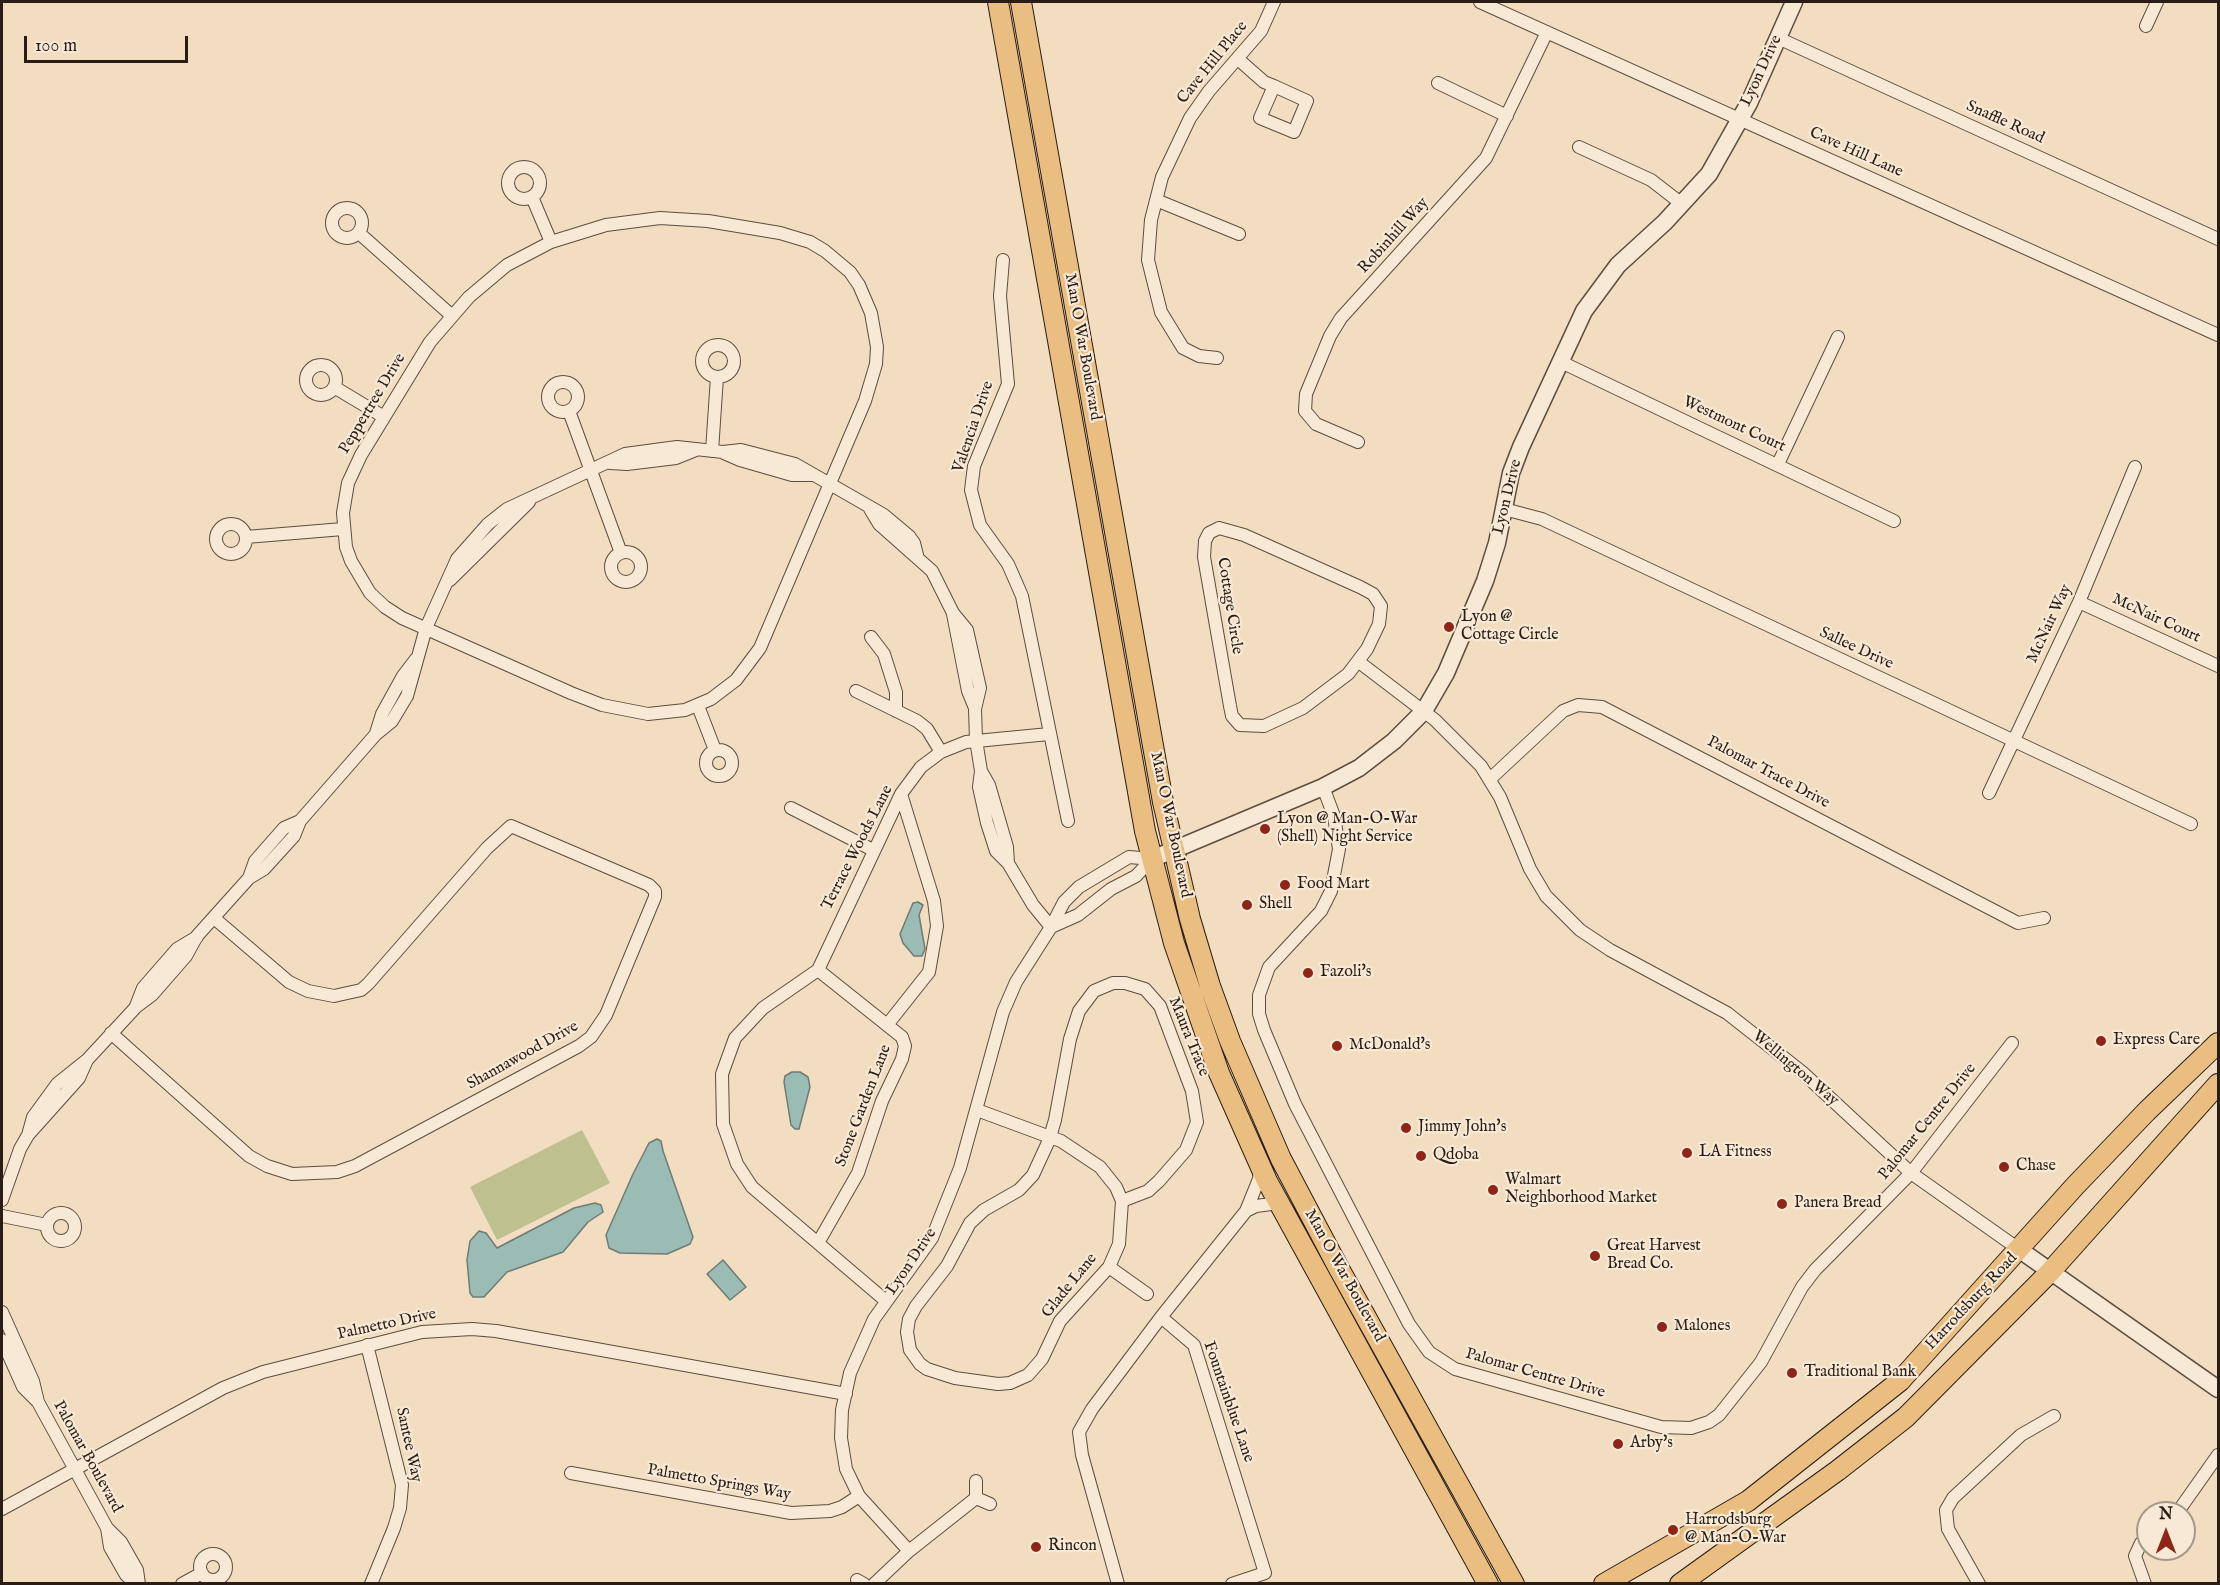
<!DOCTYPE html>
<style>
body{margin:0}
#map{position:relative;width:2220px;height:1585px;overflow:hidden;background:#f2ddc0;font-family:"IM FELL English",serif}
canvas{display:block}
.frame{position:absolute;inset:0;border:3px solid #2a1d15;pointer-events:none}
.north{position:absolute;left:2136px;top:1501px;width:60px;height:60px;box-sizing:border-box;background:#f7e9d6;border:2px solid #a59789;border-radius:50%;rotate:0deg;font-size:16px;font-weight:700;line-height:24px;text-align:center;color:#2a1d15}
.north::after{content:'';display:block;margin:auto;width:21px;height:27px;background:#8f2418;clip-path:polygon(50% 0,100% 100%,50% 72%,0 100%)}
.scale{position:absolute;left:24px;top:36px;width:164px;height:27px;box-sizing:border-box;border:3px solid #2a1d15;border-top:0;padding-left:8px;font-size:18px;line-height:21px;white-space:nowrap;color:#2a1d15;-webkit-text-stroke:4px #f7e9d6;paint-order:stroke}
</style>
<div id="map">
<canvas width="2220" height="1585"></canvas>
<div class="frame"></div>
<div class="north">N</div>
<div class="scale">100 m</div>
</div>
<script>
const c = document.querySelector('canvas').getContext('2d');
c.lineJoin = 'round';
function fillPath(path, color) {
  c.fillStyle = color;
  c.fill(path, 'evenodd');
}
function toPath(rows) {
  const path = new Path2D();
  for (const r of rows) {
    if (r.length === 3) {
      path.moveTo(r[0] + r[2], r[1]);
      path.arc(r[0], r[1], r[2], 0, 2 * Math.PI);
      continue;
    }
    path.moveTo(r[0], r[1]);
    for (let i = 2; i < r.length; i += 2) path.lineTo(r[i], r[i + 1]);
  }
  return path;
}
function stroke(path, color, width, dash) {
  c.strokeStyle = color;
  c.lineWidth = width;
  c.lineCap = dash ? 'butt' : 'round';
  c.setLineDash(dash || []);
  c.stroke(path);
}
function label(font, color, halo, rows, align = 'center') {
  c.font = font + ' "IM FELL English",serif';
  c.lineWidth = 4.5;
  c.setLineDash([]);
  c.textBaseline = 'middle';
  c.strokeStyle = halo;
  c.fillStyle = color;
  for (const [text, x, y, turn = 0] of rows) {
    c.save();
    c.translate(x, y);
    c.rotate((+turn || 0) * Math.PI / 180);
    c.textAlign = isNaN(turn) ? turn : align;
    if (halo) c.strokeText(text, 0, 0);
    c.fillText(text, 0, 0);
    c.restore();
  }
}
fillPath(toPath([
 [582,1130,610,1183,497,1240,470,1187]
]), '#bec090');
const water = toPath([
 [918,902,923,905,919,915,925,949,922,956,914,956,903,943,900,934,913,903,918,902],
 [792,1072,800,1072,808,1077,810,1087,799,1129,795,1129,791,1125,784,1082,785,1076,792,1072],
 [657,1139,661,1141,663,1151,693,1237,690,1244,667,1254,620,1253,609,1248,606,1235,633,1174,649,1143,657,1139],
 [595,1203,601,1205,603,1212,588,1222,563,1252,507,1272,484,1297,473,1297,470,1293,467,1260,470,1241,479,1231,486,1233,497,1248,574,1208,595,1203],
 [723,1260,746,1287,730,1300,707,1274,723,1260]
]);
fillPath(water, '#9bbbb5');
stroke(water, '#6e7c75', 1.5);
const minor = toPath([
 [1480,2,2218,335],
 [2146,26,2157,2],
 [1778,38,2218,239],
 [1238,59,1264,82,1274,86,1307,101,1294,132,1260,118,1274,86],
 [1438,83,1507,116],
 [1579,147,1651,180,1682,204],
 [524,183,16],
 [532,197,551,242],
 [1156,200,1239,234],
 [347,223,15],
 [660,218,708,221,780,233,810,242,825,251,850,272,859,285,871,313,877,347,876,364,865,401,760,648,736,680,711,699,685,710,648,714,602,705,571,693,402,618,385,607,370,593,351,561,346,547,343,513,348,483,361,455,430,342,469,297,507,265,551,242,606,225,660,218],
 [359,233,451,315],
 [1003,260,1000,296,1008,384,974,466,971,490,980,525,1008,564,1022,596,1068,821],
 [718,361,16],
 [1217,358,1199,356,1183,348,1161,312,1148,260,1151,220,1162,177,1190,118,1209,91,1261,31,1274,2],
 [1559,361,1894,521],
 [321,380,15],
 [563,397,15],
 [334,387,384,417],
 [569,411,621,553],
 [1358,442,1316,424,1305,411,1306,394,1330,336,1341,318,1486,158,1547,32],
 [712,451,717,377],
 [724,453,740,460,792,475,811,475],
 [610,463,627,464,676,458,696,450],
 [1778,464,1838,337],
 [870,509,879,524,932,571,953,613,967,630,980,688,975,709,976,740,981,771,979,787,987,823,996,851,1008,863,1033,905,1051,927],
 [1504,509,1542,519,2191,824],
 [231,539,15],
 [1219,528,1244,535,1360,587,1373,594,1381,606,1379,624,1367,649,1348,674,1303,708,1264,726,1240,725,1232,716,1230,706,1204,557,1205,541,1209,533,1219,528],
 [246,537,343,529],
 [626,567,15],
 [450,580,529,502],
 [2079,602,2218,666],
 [953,614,968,691,975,708],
 [871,637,884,654,896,692,896,711],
 [1359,662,1435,720,1481,766,1500,797,1530,869,1546,896,1580,930,1610,950,1727,1013,1802,1072,1911,1173,2020,1250],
 [856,691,917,721,927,729,941,752],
 [698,706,715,750],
 [376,733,382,714,403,676,416,659],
 [719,763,13],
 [981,771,989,785,1007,847,1008,863],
 [1490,779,1563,711,1578,705,1602,707,2018,923,2044,918],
 [1323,787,1334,816,1339,849,1331,891,1321,911,1269,967,1259,995,1259,1014,1264,1030,1295,1104,1409,1324,1429,1352,1455,1369,1661,1427,1691,1428,1709,1422,1719,1415,1761,1362,1802,1287,1815,1270,1911,1173,2012,1043],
 [1989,793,2079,602,2135,467],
 [791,808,873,850],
 [249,878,255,861,284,828,300,821],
 [1051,927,1078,915,1111,889,1136,876,1152,859],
 [818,970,763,1008,735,1038,722,1074,723,1124,737,1164,752,1187,886,1301],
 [818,970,901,794,921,767,941,752,966,742,1049,734],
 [136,1006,143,988,177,949,197,937],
 [887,1025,929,972,937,926,934,901,901,794],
 [111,1033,249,1156,267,1166,292,1174,337,1172,355,1166,579,1046,591,1037,606,1015,655,897,655,891,649,885,511,826,487,848,368,984,361,990,334,996,308,991,289,982,214,918],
 [977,1110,1050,1137,1061,1141,1100,1167,1116,1187,1122,1201,1119,1244,1109,1267,1060,1321,1042,1359,1028,1375,1010,1383,998,1384,955,1378,927,1369,920,1364,910,1350,907,1332,909,1319,916,1306,947,1266,970,1223,984,1210,1019,1190,1033,1175,1050,1138,1050,1137,1055,1120,1070,1039,1079,1011,1094,991,1113,983,1125,983,1145,989,1160,1006,1192,1091,1197,1122,1186,1150,1159,1181,1148,1191,1122,1201],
 [28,1135,33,1117,57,1084,87,1060,136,1007,152,995,186,956,197,936,249,878,264,869,294,836,300,821,376,734,392,721,407,696,426,628,457,559,488,524,507,509,625,454,677,447,723,452,741,450,795,464,884,515,909,536,914,543,917,555],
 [2,1200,20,1149,28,1135,79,1078,87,1060],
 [1246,1211,1256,1206,1279,1203],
 [61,1227,14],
 [2,1216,47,1225],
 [818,1243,858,1173,882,1101,902,1059,905,1046,902,1037,818,970],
 [1109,1267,1147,1294],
 [2,1312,33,1381,38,1402,107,1528,121,1542,137,1570,139,1584],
 [2,1340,23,1387,37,1401],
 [367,1345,402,1485,400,1508,394,1528,371,1584],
 [571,1473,791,1513,830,1511,842,1507,859,1496],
 [976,1498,990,1504],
 [2,1509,223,1388,263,1372,422,1332,472,1329,496,1331,846,1394],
 [2177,1513,2218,1455],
 [107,1528,110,1547,126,1575,136,1584],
 [909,1551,859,1496,846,1469,841,1438,842,1410,850,1373,874,1319,932,1238,960,1168,1003,1012,1016,982,1051,927,1064,902,1079,887,1129,857,1152,859],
 [213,1567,13],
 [857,1580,864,1584],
 [182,1584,202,1573],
 [874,1584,909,1551,976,1498,976,1481],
 [1118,1584,1082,1455,1079,1432,1092,1409,1161,1317],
 [1232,1584,1265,1573,1194,1345,1161,1317,1246,1211,1259,1179,1260,1170],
 [1979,1584,1948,1529,1946,1510,1953,1498,2021,1435,2054,1416],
 [2145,1584,2135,1556,2141,1543,2148,1537]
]);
const tertiary = toPath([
 [1152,859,1323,787,1359,768,1394,741,1424,711,1446,673,1485,581,1497,543,1511,473,1521,447,1584,311,1618,265,1665,222,1709,174,1749,103,1794,2],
 [2020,1250,2218,1389]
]);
const primary = toPath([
 [998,2,1145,831,1174,943,1219,1073,1267,1181,1488,1584],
 [1021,2,1163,802,1190,919,1210,986,1230,1041,1281,1159,1337,1265,1514,1584],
 [1604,1584,1748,1501,1900,1381,2075,1186,2147,1111,2218,1043],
 [1680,1584,1837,1471,1906,1417,2050,1272,2218,1084]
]);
stroke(minor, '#5c4d40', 14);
stroke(tertiary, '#5c4d40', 19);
stroke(primary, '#2a1d15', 22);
stroke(minor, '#f7e9d6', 12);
stroke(tertiary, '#f7e9d6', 16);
stroke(primary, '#e9be80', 20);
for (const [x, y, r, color] of [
 [1449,627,6,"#8f2418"],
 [1265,829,6,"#8f2418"],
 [1285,885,6,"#8f2418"],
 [1247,905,6,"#8f2418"],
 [1308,973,6,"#8f2418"],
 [2101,1041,6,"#8f2418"],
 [1337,1046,6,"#8f2418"],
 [1406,1128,6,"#8f2418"],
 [1687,1153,6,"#8f2418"],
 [1421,1156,6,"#8f2418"],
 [2004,1167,6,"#8f2418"],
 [1493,1190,6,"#8f2418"],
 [1782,1204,6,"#8f2418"],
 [1595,1256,6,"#8f2418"],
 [1662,1327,6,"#8f2418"],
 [1792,1373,6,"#8f2418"],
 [1618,1444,6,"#8f2418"],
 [1673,1530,6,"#8f2418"],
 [1036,1547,6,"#8f2418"]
]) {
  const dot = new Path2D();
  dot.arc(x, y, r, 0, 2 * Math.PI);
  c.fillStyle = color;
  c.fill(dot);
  stroke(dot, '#f7e9d6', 2);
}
label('16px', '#2a1d15', '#f7e9d6', [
 ["Cave Hill Place",1213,63,-51],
 ["Lyon Drive",1762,71,-65],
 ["Snaffle Road",2005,123,24],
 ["Cave Hill Lane",1856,153,24],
 ["Robinhill Way",1394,236,-48],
 ["Man O War Boulevard",1082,347,80],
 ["Peppertree Drive",373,404,-59],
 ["Westmont Court",1734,425,25],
 ["Valencia Drive",974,427,-71],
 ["Lyon Drive",1508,497,-76],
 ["Cottage Circle",1229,606,81],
 ["McNair Court",2156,619,25],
 ["McNair Way",2050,624,-65],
 ["Sallee Drive",1856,649,25],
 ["Palomar Trace Drive",1768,773,28],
 ["Man O War Boulevard",1170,825,78],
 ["Terrace Woods Lane",858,848,-63],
 ["Maura Trace",1188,1037,68],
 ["Shannawood Drive",523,1056,-29],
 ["Wellington Way",1795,1069,40],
 ["Stone Garden Lane",864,1106,-69],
 ["Palomar Centre Drive",1928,1122,-51],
 ["Lyon Drive",912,1262,-56],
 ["Man O War Boulevard",1344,1276,61],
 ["Glade Lane",1070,1286,-51],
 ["Harrodsburg Road",1972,1302,-47],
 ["Palmetto Drive",387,1325,-12],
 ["Palomar Centre Drive",1535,1374,16],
 ["Fountainblue Lane",1228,1402,71],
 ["Santee Way",408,1445,78],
 ["Palomar Boulevard",87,1457,61],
 ["Palmetto Springs Way",719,1483,10]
]);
label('16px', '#2a1d15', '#f7e9d6', [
 ["Lyon @",1461,618],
 ["Cottage Circle",1461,636],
 ["Lyon @ Man-O-War",1277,820],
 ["(Shell) Night Service",1277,838],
 ["Food Mart",1297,885],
 ["Shell",1259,905],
 ["Fazoli's",1320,973],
 ["Express Care",2113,1041],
 ["McDonald's",1349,1046],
 ["Jimmy John's",1418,1128],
 ["LA Fitness",1699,1153],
 ["Qdoba",1433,1156],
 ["Chase",2016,1167],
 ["Walmart",1505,1181],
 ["Neighborhood Market",1505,1199],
 ["Panera Bread",1794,1204],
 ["Great Harvest",1607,1247],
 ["Bread Co.",1607,1265],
 ["Malones",1674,1327],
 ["Traditional Bank",1804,1373],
 ["Arby's",1630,1444],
 ["Harrodsburg",1685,1521],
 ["@ Man-O-War",1685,1539],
 ["Rincon",1048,1547]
], 'left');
</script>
